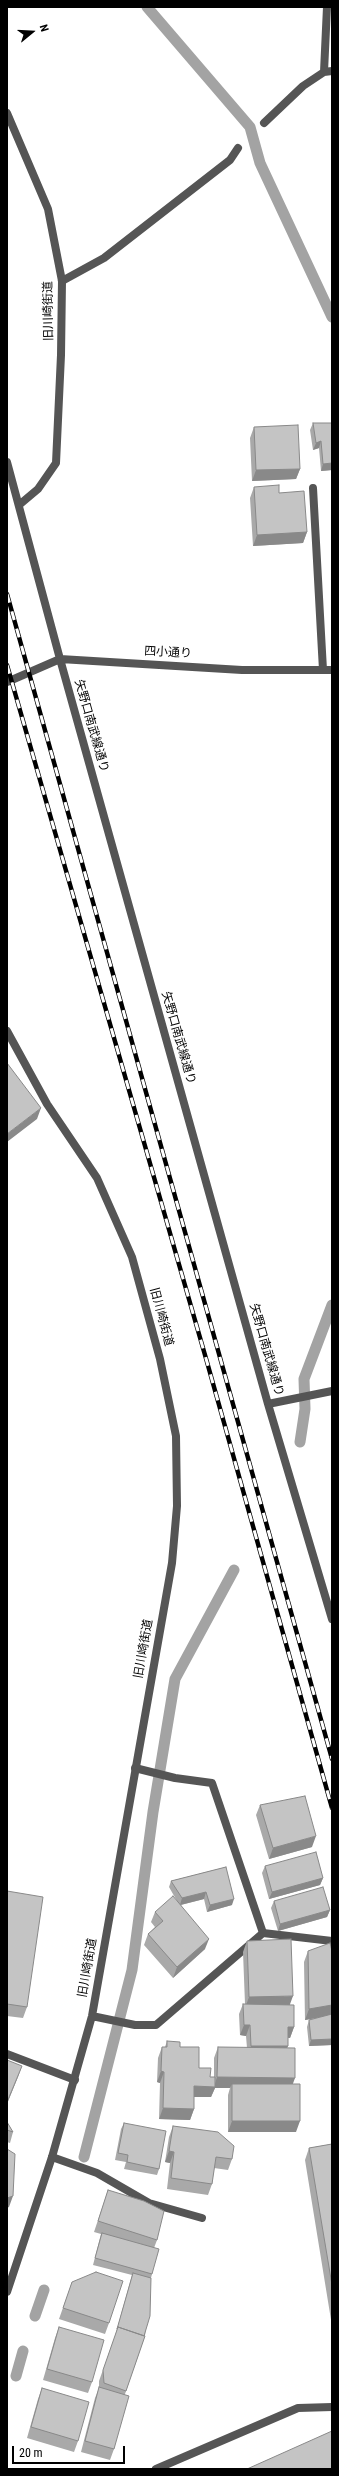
<!DOCTYPE html>
<meta charset="utf-8">
<style>
body{margin:0}
#map{position:relative;width:339px;height:2476px;overflow:hidden;background:#fff;font-family:"Roboto Condensed",sans-serif}
canvas{display:block}
.frame{position:absolute;inset:0;border:8px solid #000;pointer-events:none}
.north{position:absolute;left:12px;top:12px;width:40px;height:40px;-webkit-text-stroke:3px #fff;paint-order:stroke;rotate:72deg;font-size:11px;font-weight:700;line-height:16px;text-align:center;color:#000}
.north::after{content:'';display:block;margin:auto;width:14px;height:18px;background:#000;clip-path:polygon(50% 0,100% 100%,50% 72%,0 100%)}
.scale{position:absolute;left:12px;top:2446px;width:113px;height:18px;box-sizing:border-box;border:2px solid #000;border-top:0;padding-left:5px;font-size:12px;line-height:14px;white-space:nowrap;color:#000;-webkit-text-stroke:3px #fff;paint-order:stroke}
</style>
<div id="map">
<canvas width="339" height="2476"></canvas>
<div class="frame"></div>
<div class="north">N</div>
<div class="scale">20 m</div>
</div>
<script>
const c = document.querySelector('canvas').getContext('2d');
c.lineJoin = 'round';
function toPath(rows) {
  const path = new Path2D();
  for (const r of rows) {
    path.moveTo(r[0], r[1]);
    for (let i = 2; i < r.length; i += 2) path.lineTo(r[i], r[i + 1]);
  }
  return path;
}
function stroke(path, color, width, dash) {
  c.strokeStyle = color;
  c.lineWidth = width;
  c.lineCap = dash ? 'butt' : 'round';
  c.setLineDash(dash || []);
  c.stroke(path);
}
function fillPath(path, color) {
  c.fillStyle = color;
  c.fill(path, 'evenodd');
}
function label(font, color, halo, rows, align = 'center') {
  c.font = font + ' "Roboto Condensed","Noto Sans JP",sans-serif';
  c.lineWidth = 3;
  c.setLineDash([]);
  c.textBaseline = 'middle';
  c.strokeStyle = halo;
  c.fillStyle = color;
  for (const [text, x, y, turn = 0] of rows) {
    c.save();
    c.translate(x, y);
    c.rotate((+turn || 0) * Math.PI / 180);
    c.textAlign = isNaN(turn) ? turn : align;
    if (halo) c.strokeText(text, 0, 0);
    c.fillText(text, 0, 0);
    c.restore();
  }
}
stroke(toPath([
 [147,7,250,127,260,163,332,317],
 [300,1442,305,1409,304,1379,332,1305],
 [84,2157,132,1970,153,1812,175,1679,234,1570],
 [35,2316,44,2290],
 [16,2376,23,2351]
]), '#a3a3a3', 11);
stroke(toPath([
 [62,281,104,258,230,160,238,148],
 [313,488,323,670],
 [135,1768,175,1778,212,1783,263,1933],
 [7,2054,75,2080],
 [52,2157,97,2173,149,2203,202,2218],
 [156,2469,298,2408,332,2407]
]), '#555', 8);
stroke(toPath([
 [324,72,327,7],
 [7,113,48,209,62,281,61,355,56,463,38,489,19,505],
 [264,123,303,86,324,72,332,71],
 [7,462,60,659,268,1404,332,1619],
 [7,682,60,659,242,670,332,670],
 [7,1031,47,1104,97,1178,132,1257,160,1359,176,1436,177,1506,172,1563,92,2016,52,2157,7,2292],
 [268,1404,332,1391],
 [92,2016,135,2025,156,2025,263,1933,332,1941]
]), '#555', 8);
const rail = toPath([
 [7,594,332,1759],
 [7,665,207,1362,332,1808]
]);
stroke(rail, '#000', 4.5);
stroke(rail, '#fff', 3, [9]);
fillPath(toPath([
 [313,423,332,423,332,470,321,471,319,448,313,450,310,430],
 [254,427,300,469,296,479,252,481,250,438],
 [254,487,279,493,307,532,303,543,253,546,250,498],
 [260,1805,312,1847,269,1859,256,1815],
 [265,1866,323,1878,320,1885,269,1899,262,1873],
 [226,1867,232,1905,207,1912,204,1899,181,1905,205,1949,173,1978,144,1945,148,1934,155,1927,151,1922,155,1912,177,1901,169,1887,171,1881],
 [7,1891,27,2007,23,2018,7,2016],
 [274,1901,330,1910,327,1917,278,1931,271,1908],
 [247,1941,290,2005,294,2027,290,2038,288,2038,287,2048,293,2084,296,2132,228,2132,228,2095,230,2088,215,2088,211,2097,194,2097,194,2109,190,2120,159,2119,160,2083,157,2082,158,2058,162,2047,165,2047,167,2041,180,2047,199,2068,210,2077,214,2077,214,2058,218,2047,247,2048,246,2036,240,2035,239,2014,243,2004,245,2004,243,1952],
 [308,1951,332,1951,332,2045,309,2046,307,2027,309,2020,323,2017,305,2020,304,1962],
 [7,2122,13,2132,10,2143,7,2142],
 [124,2123,159,2169,157,2175,124,2169,126,2162,115,2160,121,2129],
 [173,2126,232,2159,228,2170,214,2168,212,2184,208,2195,167,2189,170,2163,165,2162,169,2137],
 [332,2144,332,2326,305,2160,309,2148],
 [108,2190,157,2240,154,2248,152,2274,151,2278,145,2336,125,2394,114,2449,110,2460,81,2452,95,2398,99,2388,99,2381,115,2336,132,2275,93,2265,101,2234,94,2232],
 [72,2282,109,2323,105,2334,59,2319],
 [59,2327,92,2382,88,2393,43,2380,55,2338],
 [42,2388,78,2441,74,2452,27,2438,38,2399]
]), '#a9a9a9');
fillPath(toPath([
 [321,441,319,448,313,450,316,443],
 [332,463,332,470,321,471,323,464],
 [300,469,296,479,252,481,256,470],
 [307,532,303,543,253,546,257,535],
 [41,1108,37,1119,7,1142,7,1134],
 [316,1836,312,1847,269,1859,273,1848],
 [323,1878,320,1885,269,1899,272,1892],
 [206,1892,204,1899,180,1905,182,1898],
 [234,1899,232,1905,207,1912,210,1905],
 [330,1910,327,1917,278,1931,280,1924],
 [209,1939,205,1949,173,1978,177,1967],
 [293,1996,289,2007,245,2008,249,1997],
 [332,2005,332,2015,305,2020,309,2009],
 [244,2025,250,2025,246,2036,240,2035],
 [288,2027,294,2027,290,2038,284,2037],
 [332,2039,332,2045,309,2046,311,2040],
 [251,2046,288,2046,284,2057,248,2057],
 [22,2066,18,2077,7,2104,7,2102],
 [161,2071,164,2072,160,2083,157,2082],
 [217,2077,295,2078,291,2089,232,2084,230,2088,215,2088,211,2097,190,2097,194,2086,214,2087],
 [163,2108,194,2109,190,2120,159,2119],
 [232,2121,300,2121,296,2132,228,2132],
 [169,2151,174,2152,170,2163,165,2162],
 [13,2196,9,2207,7,2208,7,2198]
]), '#898989');
const building = toPath([
 [313,423,332,423,332,463,323,464,321,441,316,443,313,423],
 [298,425,300,469,256,470,254,427,298,425],
 [279,485,279,493,304,491,307,532,257,535,254,487,279,485],
 [7,1063,41,1108,7,1134,7,1063],
 [305,1796,316,1836,273,1848,260,1805,305,1796],
 [316,1852,323,1878,272,1892,265,1866,316,1852],
 [226,1867,234,1899,210,1905,206,1892,182,1898,171,1881,226,1867],
 [323,1887,330,1910,280,1924,274,1901,323,1887],
 [7,1891,43,1897,27,2007,7,2004,7,1891],
 [173,1896,209,1939,177,1967,148,1934,163,1921,155,1912,173,1896],
 [291,1939,293,1996,249,1997,247,1941,291,1939],
 [330,1943,332,1951,332,2005,309,2009,308,1951,330,1943],
 [243,2004,294,2005,294,2027,288,2027,288,2046,251,2046,250,2025,244,2025,243,2004],
 [332,2014,332,2039,311,2040,309,2020,332,2014],
 [167,2041,180,2042,180,2047,199,2047,199,2068,211,2068,210,2077,215,2077,215,2087,194,2086,194,2109,163,2108,164,2072,161,2071,162,2047,167,2047,167,2041],
 [218,2047,295,2048,295,2078,217,2077,218,2047],
 [7,2060,22,2066,7,2102,7,2060],
 [232,2084,300,2084,300,2121,232,2121,232,2084],
 [7,2122,13,2132,7,2130,7,2122],
 [124,2123,166,2131,159,2169,127,2162,128,2155,118,2153,124,2123],
 [173,2126,218,2132,234,2146,232,2159,216,2157,212,2184,171,2178,174,2152,169,2151,173,2126],
 [332,2144,332,2285,309,2148,332,2144],
 [7,2149,15,2154,13,2196,7,2198,7,2149],
 [108,2190,144,2201,164,2211,157,2240,98,2221,108,2190],
 [102,2233,159,2249,152,2274,95,2258,102,2233],
 [96,2272,123,2281,109,2323,63,2308,72,2282,96,2272],
 [133,2273,151,2278,150,2316,144,2336,118,2327,117,2329,133,2273],
 [59,2327,104,2340,92,2382,47,2369,59,2327],
 [118,2327,145,2336,126,2391,104,2383,103,2370,118,2327],
 [99,2387,129,2396,114,2449,85,2441,99,2387],
 [42,2388,89,2402,78,2441,31,2427,42,2388],
 [332,2431,332,2469,247,2469,332,2431]
]);
fillPath(building, '#c4c4c4');
stroke(building, '#898989', 1);
label('12px', '#000', '#fff', [
 ["旧川崎街道",49,311,-91],
 ["四小通り",168,653,3],
 ["矢野口南武線通り",91,726,74],
 ["矢野口南武線通り",178,1038,74],
 ["旧川崎街道",161,1317,75],
 ["矢野口南武線通り",266,1350,74],
 ["旧川崎街道",144,1649,-80],
 ["旧川崎街道",88,1968,-80]
]);
</script>
